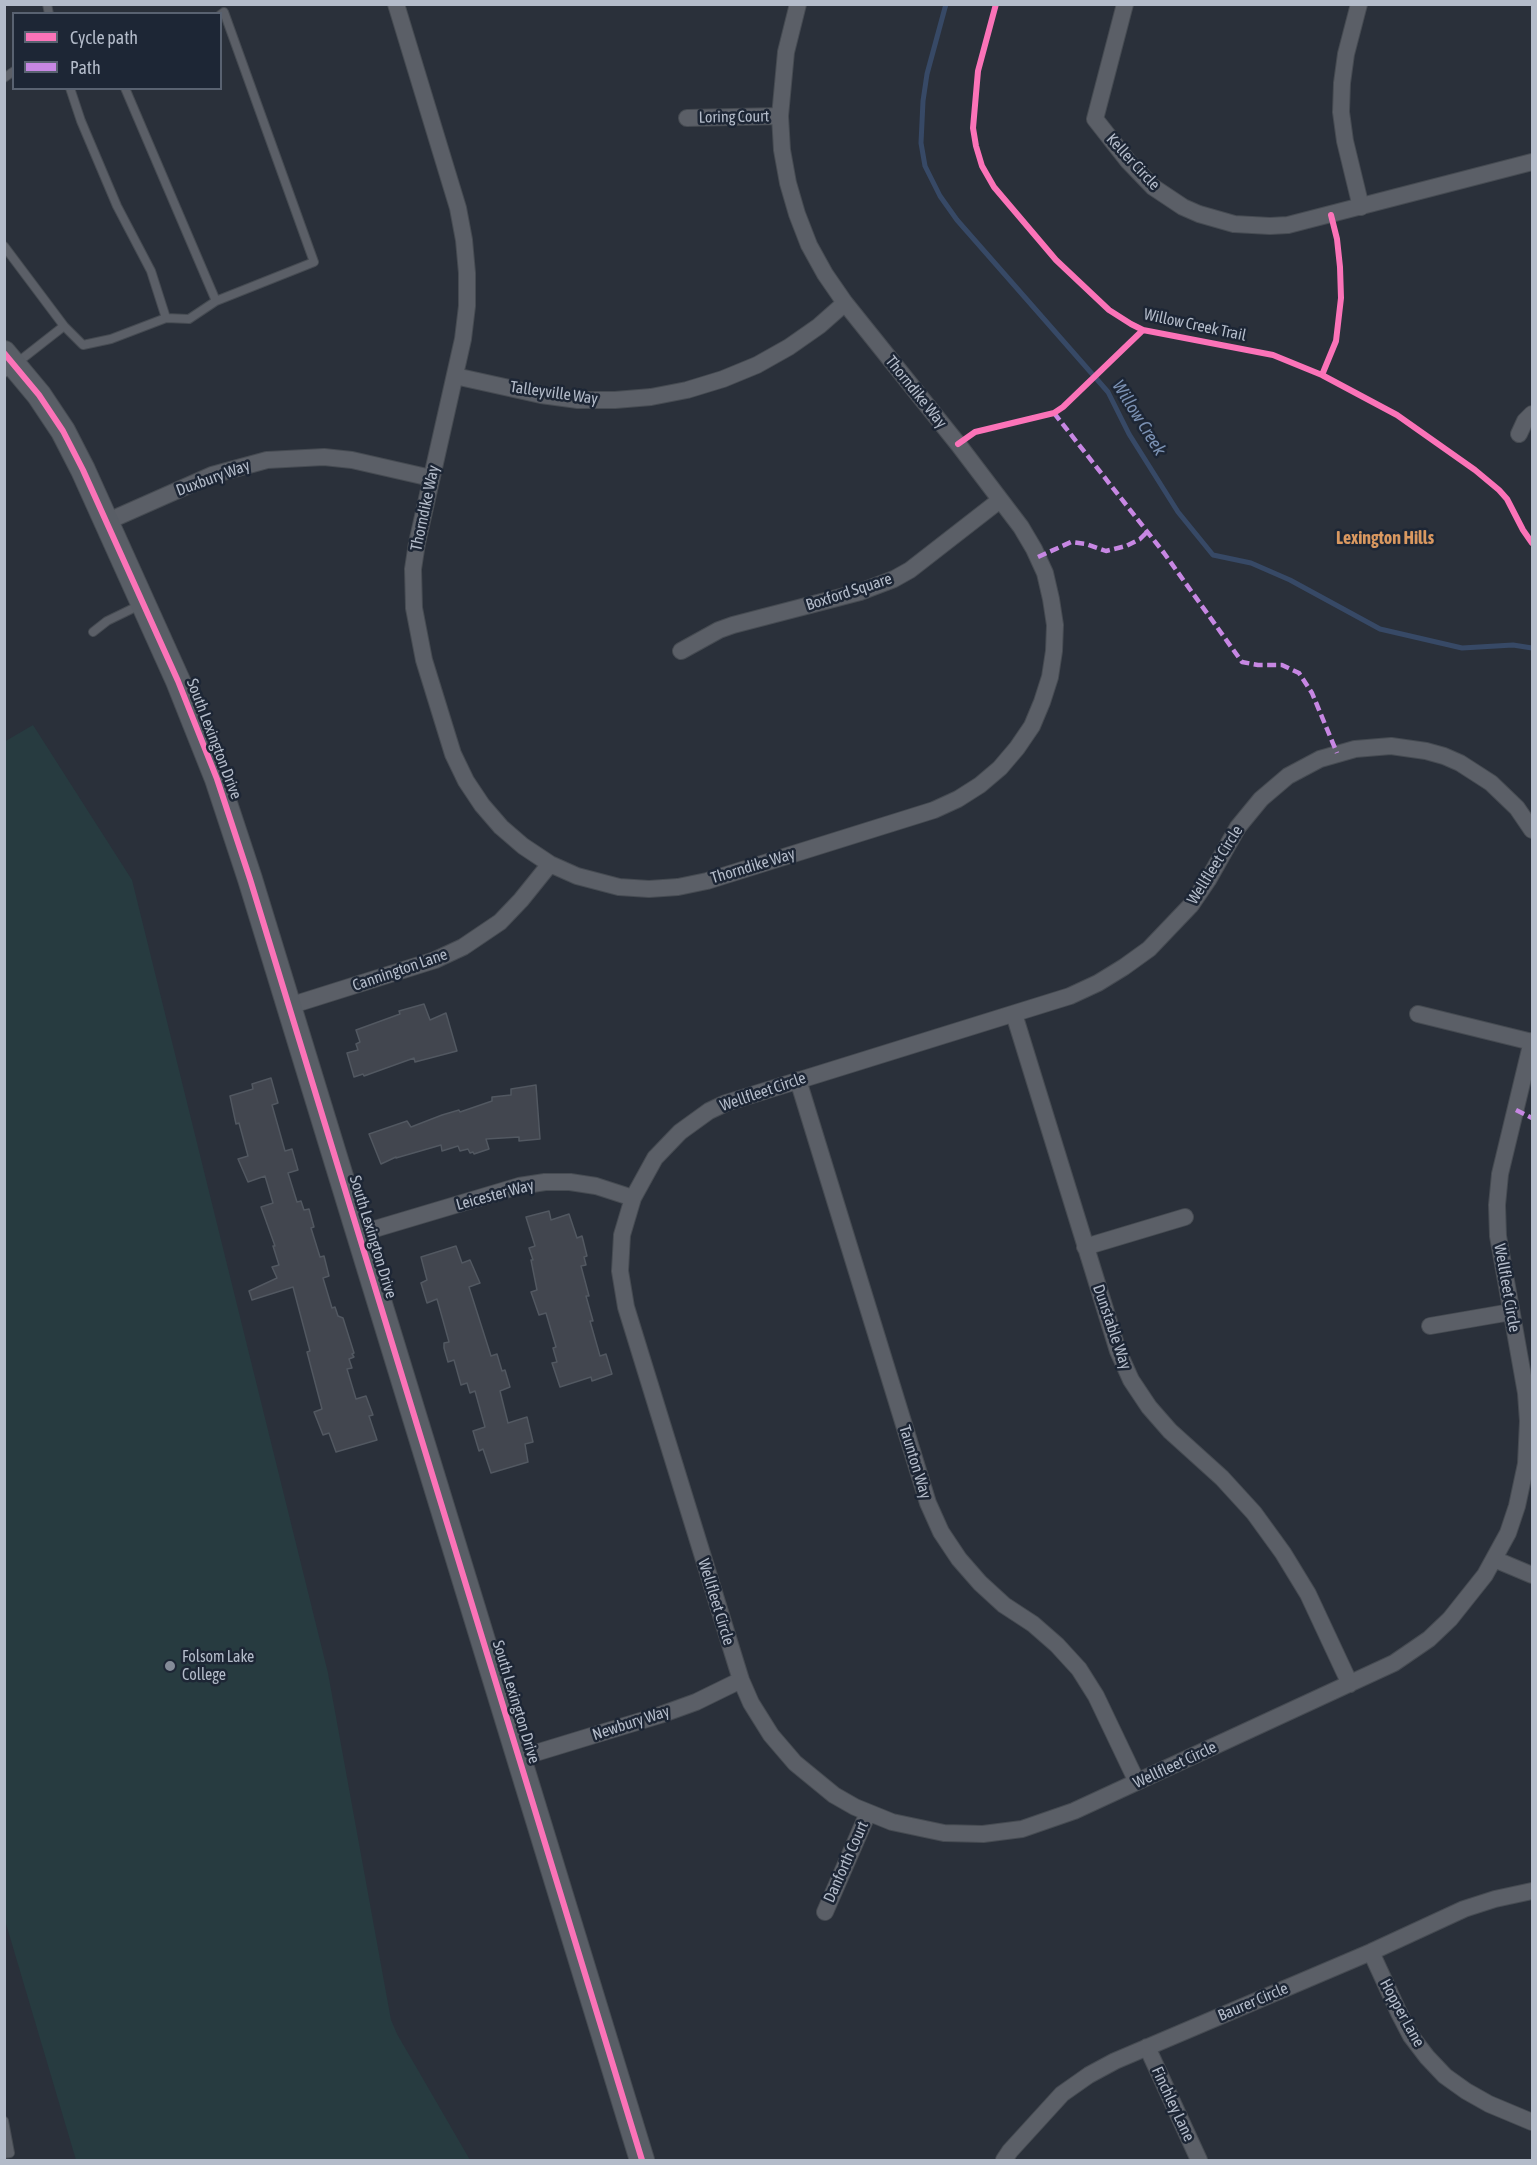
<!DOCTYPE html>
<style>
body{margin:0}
#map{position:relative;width:1537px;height:2165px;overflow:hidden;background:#2a303a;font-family:"Asap Condensed",sans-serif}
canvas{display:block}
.frame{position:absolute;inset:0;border:6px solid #b4bcca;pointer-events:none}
.legend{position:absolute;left:12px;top:12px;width:210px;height:78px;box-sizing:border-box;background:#1d2635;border:2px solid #596271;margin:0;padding:8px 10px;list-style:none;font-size:18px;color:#b4bcca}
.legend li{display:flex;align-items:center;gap:12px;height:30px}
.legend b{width:30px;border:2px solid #596271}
</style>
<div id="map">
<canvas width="1537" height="2165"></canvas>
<div class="frame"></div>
<ul class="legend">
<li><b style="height:8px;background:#fb73b8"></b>Cycle path</li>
<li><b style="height:8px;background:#c787e3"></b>Path</li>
</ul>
</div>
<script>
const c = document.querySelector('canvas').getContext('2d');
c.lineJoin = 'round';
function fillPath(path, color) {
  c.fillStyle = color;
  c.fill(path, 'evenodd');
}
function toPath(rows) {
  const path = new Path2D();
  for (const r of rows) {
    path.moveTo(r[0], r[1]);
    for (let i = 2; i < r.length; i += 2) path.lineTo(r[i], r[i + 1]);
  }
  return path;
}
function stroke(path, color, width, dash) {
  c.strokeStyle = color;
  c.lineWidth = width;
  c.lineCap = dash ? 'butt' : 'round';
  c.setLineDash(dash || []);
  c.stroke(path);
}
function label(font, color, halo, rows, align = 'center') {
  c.font = font + ' "Asap Condensed",sans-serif';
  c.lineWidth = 5;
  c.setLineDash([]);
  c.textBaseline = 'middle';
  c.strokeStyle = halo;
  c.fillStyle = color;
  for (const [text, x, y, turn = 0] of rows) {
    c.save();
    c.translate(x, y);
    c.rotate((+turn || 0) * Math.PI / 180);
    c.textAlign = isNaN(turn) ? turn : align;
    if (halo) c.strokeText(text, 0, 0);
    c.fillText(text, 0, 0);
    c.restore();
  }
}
fillPath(toPath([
 [33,725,132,880,328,1673,391,2020,397,2034,470,2160,76,2160,4,1917,4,742]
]), '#273b40');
stroke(toPath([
 [946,4,927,74,923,101,921,143,925,166,940,196,957,220,1108,392,1129,434,1178,512,1213,555,1251,563,1290,580,1380,629,1462,648,1513,645,1532,648]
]), '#374966', 5);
const building = toPath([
 [424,1004,430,1020,446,1013,457,1051,415,1062,414,1058,364,1076,363,1074,354,1077,347,1053,358,1050,356,1044,360,1042,356,1030,400,1014,399,1011,424,1004],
 [271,1078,278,1103,272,1105,285,1151,292,1149,298,1170,288,1173,297,1202,301,1201,304,1210,309,1209,314,1227,311,1228,320,1257,324,1256,329,1276,323,1278,332,1308,335,1307,338,1316,343,1318,354,1353,352,1354,354,1357,349,1359,352,1368,347,1369,356,1399,366,1396,373,1415,369,1416,377,1440,336,1452,329,1433,323,1435,314,1412,322,1409,307,1352,310,1351,293,1287,252,1300,249,1291,277,1278,272,1267,279,1265,273,1246,275,1246,261,1207,273,1203,265,1176,248,1182,238,1159,248,1156,239,1123,236,1124,230,1096,253,1089,252,1084,271,1078],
 [536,1085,540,1139,519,1141,519,1137,486,1139,489,1149,474,1154,473,1152,470,1153,468,1149,460,1151,458,1146,442,1151,441,1145,396,1158,396,1157,381,1164,369,1134,407,1121,411,1127,442,1115,459,1110,460,1112,492,1101,492,1097,511,1095,511,1089,536,1085],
 [549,1211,551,1220,569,1214,577,1238,582,1236,587,1256,584,1257,586,1265,581,1266,589,1296,586,1296,593,1321,590,1321,600,1356,606,1354,612,1374,592,1381,591,1377,560,1387,552,1363,557,1362,553,1348,556,1347,546,1313,539,1315,531,1292,537,1290,531,1260,533,1260,529,1248,535,1246,526,1217,549,1211],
 [456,1246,462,1263,470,1260,480,1283,469,1287,491,1356,497,1354,502,1371,505,1370,510,1387,500,1391,508,1423,527,1417,533,1442,525,1444,528,1462,491,1473,483,1449,479,1451,473,1431,485,1427,475,1391,470,1393,467,1383,461,1385,454,1360,448,1362,444,1348,444,1343,449,1342,437,1299,427,1303,421,1283,427,1280,421,1257,456,1246]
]);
fillPath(building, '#42464f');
stroke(building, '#525861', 1.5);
const lane = toPath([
 [47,4,49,14],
 [4,78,14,71],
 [125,88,216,301,314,262,224,12,220,15],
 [4,246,64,326,4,373],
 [166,318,189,319,216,301],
 [64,326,83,345,111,339,166,318,151,271,117,206,81,121,70,88],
 [93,632,107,621,142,604],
 [4,2121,10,2153,4,2154]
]);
const street = toPath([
 [396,4,458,208,464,240,467,273,467,306,463,339,417,543,413,569,414,608,424,660,453,754,466,781,482,805,501,827,523,846,550,864,577,876,619,887,649,889,678,887,707,881,934,810,958,799,980,785,1000,768,1017,748,1032,726,1042,702,1050,677,1054,651,1055,625,1051,599,1045,573,1034,549,1021,527,958,444,845,303,825,274,809,245,797,214,788,183,782,150,780,116,786,52,798,4],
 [1125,4,1095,119,1128,161,1153,187,1183,207,1199,214,1234,224,1270,226,1288,225,1532,162],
 [1359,4,1346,54,1342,83,1341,112,1345,141,1361,207],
 [687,118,780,116],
 [455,376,541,395,578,400,615,400,651,397,687,390,723,379,757,365,789,347,819,326,845,303],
 [1519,434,1525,421,1532,414],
 [106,522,212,475,267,460,324,457,352,460,431,478],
 [681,651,719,630,733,625,860,592,894,579,910,570,1000,500],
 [1532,830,1517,808,1491,783,1460,763,1444,756,1426,751,1391,746,1355,749,1320,759,1288,776,1261,799,1238,827,1208,880,1191,905,1149,949,1124,967,1098,983,1070,996,726,1103,709,1111,680,1132,655,1158,633,1198,622,1235,620,1271,626,1307,741,1680,751,1703,771,1735,795,1763,834,1795,855,1807,892,1822,944,1833,983,1834,1022,1829,1074,1811,1394,1663,1429,1639,1450,1619,1485,1575,1508,1533,1517,1506,1526,1464,1528,1421,1526,1393,1498,1236,1497,1205,1500,1174,1532,1041],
 [289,1006,435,960,463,947,500,922,521,900,550,864],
 [1014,1014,1118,1351,1131,1380,1149,1407,1170,1431,1222,1478,1254,1513,1283,1553,1308,1594,1350,1684],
 [1418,1014,1532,1042],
 [798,1080,928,1503,941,1532,959,1559,980,1583,1004,1605,1033,1624,1057,1645,1079,1669,1096,1696,1137,1782],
 [358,1234,519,1186,545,1182,570,1182,596,1186,633,1198],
 [1085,1247,1185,1217],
 [1430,1326,1511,1312],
 [1494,1559,1532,1575],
 [519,1758,660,1715,696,1702,741,1680],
 [825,1912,868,1813],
 [1371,1952,1399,2013,1411,2036,1427,2057,1445,2076,1466,2091,1489,2104,1532,2122],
 [1147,2047,1199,2160],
 [1004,2160,1010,2151,1062,2094,1089,2075,1115,2061,1371,1952,1464,1909,1495,1899,1532,1891]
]);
const secondary = toPath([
 [4,353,39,395,63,431,83,470,178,681,217,779,250,879,642,2160]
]);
stroke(lane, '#464b52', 10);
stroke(street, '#464b52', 18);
stroke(secondary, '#464b52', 26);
stroke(lane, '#5b5f67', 8);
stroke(street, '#5b5f67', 16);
stroke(secondary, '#595e66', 24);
stroke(toPath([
 [1054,413,1164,553,1242,662,1258,665,1282,665,1299,673,1312,693,1337,753],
 [1038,557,1071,542,1086,544,1106,551,1126,546,1140,539,1147,532],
 [1516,1110,1532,1118]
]), '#c787e3', 4.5, [9, 4.5]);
stroke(toPath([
 [996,4,978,71,973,128,976,146,982,166,994,187,1056,260,1109,310,1131,324,1143,330,1273,355,1322,375,1397,415,1475,470,1499,490,1507,499,1523,530,1532,543],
 [4,353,39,395,63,431,83,470,178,681,217,779,250,879,642,2160],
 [1322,375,1336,341,1341,298,1340,267,1337,239,1331,215],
 [958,444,975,432,1054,413,1063,407,1143,330]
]), '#fb73b8', 6);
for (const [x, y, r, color] of [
 [170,1666,6,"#848b98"]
]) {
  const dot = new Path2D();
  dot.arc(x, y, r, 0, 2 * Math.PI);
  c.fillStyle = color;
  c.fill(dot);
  stroke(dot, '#1d2635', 2);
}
label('16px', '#b4bcca', '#1d2635', [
 ["Loring Court",734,117,-1],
 ["Keller Circle",1133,162,47],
 ["Willow Creek Trail",1195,325,12],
 ["Thorndike Way",916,392,51],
 ["Talleyville Way",554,393,8],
 ["Duxbury Way",213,478,-20],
 ["Thorndike Way",425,508,-78],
 ["Boxford Square",849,592,-18],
 ["South Lexington Drive",214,739,69],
 ["Wellfleet Circle",1215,865,-58],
 ["Thorndike Way",753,866,-17],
 ["Cannington Lane",400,970,-19],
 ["Wellfleet Circle",763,1092,-19],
 ["Leicester Way",495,1195,-15],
 ["South Lexington Drive",373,1237,73],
 ["Wellfleet Circle",1507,1288,80],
 ["Dunstable Way",1112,1327,71],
 ["Taunton Way",915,1462,73],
 ["Wellfleet Circle",716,1602,73],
 ["South Lexington Drive",516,1702,73],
 ["Newbury Way",631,1723,-18],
 ["Wellfleet Circle",1175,1765,-25],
 ["Danforth Court",846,1862,-66],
 ["Baurer Circle",1253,2002,-23],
 ["Hopper Lane",1402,2013,61],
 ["Finchley Lane",1173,2104,65]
]);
label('16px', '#b4bcca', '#1d2635', [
 ["Folsom Lake",182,1657],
 ["College",182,1675]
], 'left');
label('italic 18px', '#7b91b3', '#1d2635', [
 ["Willow Creek",1139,418,58]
]);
label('bold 18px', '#d99860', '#1d2635', [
 ["Lexington Hills",1385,538]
]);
</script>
